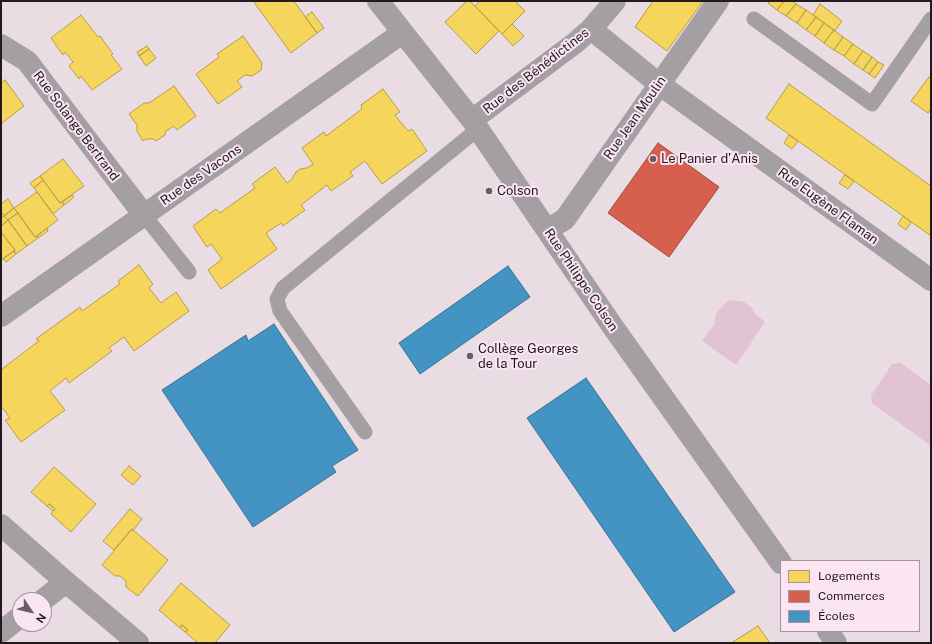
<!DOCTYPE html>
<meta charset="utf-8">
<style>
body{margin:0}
#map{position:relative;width:932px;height:644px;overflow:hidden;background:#e9dde3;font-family:"Public Sans",sans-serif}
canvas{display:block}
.frame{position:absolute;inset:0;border:2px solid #221a1f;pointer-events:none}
.legend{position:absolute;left:780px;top:560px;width:140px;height:72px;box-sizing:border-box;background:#fbe5f2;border:1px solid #a4949e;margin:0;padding:5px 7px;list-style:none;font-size:12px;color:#221a1f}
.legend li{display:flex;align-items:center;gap:8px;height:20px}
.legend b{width:20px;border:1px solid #a4949e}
.north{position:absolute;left:12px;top:592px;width:40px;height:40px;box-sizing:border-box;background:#fbe5f2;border:1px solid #a4949e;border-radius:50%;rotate:125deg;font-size:11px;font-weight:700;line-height:16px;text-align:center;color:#221a1f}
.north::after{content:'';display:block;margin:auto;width:14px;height:18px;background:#685e64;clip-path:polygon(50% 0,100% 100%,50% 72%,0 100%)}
</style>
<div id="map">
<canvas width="932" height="644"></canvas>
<div class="frame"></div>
<ul class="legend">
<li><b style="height:11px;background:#f6d55c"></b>Logements</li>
<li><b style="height:11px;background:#d6604d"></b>Commerces</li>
<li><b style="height:11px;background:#4393c3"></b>Écoles</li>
</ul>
<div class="north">N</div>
</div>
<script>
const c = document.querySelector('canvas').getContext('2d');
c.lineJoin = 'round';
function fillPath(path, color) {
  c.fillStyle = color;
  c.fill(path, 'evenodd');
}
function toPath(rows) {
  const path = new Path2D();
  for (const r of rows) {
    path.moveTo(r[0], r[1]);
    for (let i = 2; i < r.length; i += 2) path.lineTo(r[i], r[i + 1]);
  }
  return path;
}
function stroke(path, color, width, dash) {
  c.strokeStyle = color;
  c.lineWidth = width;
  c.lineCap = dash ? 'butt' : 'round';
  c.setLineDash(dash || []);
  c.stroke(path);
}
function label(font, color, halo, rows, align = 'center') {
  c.font = font + ' "Public Sans",sans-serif';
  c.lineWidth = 4;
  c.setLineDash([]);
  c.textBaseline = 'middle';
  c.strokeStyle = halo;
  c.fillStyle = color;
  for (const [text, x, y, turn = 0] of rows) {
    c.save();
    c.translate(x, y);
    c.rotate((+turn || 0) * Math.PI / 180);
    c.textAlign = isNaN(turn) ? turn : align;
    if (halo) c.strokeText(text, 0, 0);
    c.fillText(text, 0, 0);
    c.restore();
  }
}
fillPath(toPath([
 [731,300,744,302,752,308,755,314,765,322,736,365,702,341,715,323,715,316,719,310,726,302],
 [901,363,931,385,931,446,872,403,871,396,892,364]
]), '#e1c3d4');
const homes = toPath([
 [253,1,294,1,317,33,291,53,253,1],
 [467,1,470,1,499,31,476,54,445,22,467,1],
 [480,1,515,1,525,11,502,34,475,6,480,1],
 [653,1,703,1,667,51,635,27,653,1],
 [770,1,784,1,777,10,768,3,770,1],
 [784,1,792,1,796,4,786,16,777,10,784,1],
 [796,4,806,10,797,23,786,16,796,4],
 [820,4,842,21,835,31,813,15,820,4],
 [806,10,816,17,806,30,797,23,806,10],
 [312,12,324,28,317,33,305,17,312,12],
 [81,15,98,37,100,36,113,54,111,55,122,69,92,90,81,76,79,79,69,66,73,62,65,52,63,55,51,38,81,15],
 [816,17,824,23,815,36,806,30,816,17],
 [824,23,834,30,824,43,815,36,824,23],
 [512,24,524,36,513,46,502,34,512,24],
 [834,30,843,37,834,50,824,43,834,30],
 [243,36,262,63,261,70,252,76,245,75,237,81,242,87,218,104,196,74,219,57,217,54,243,36],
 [843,37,853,44,844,56,834,50,843,37],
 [853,44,863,51,854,64,844,56,853,44],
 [147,46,149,49,139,56,137,52,147,46],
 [149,49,156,58,146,66,139,56,149,49],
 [863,51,872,57,863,70,854,64,863,51],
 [872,57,878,62,869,74,863,70,872,57],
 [878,62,884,65,875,78,869,74,878,62],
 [929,77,931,78,931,109,928,113,911,101,929,77],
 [5,80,24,106,2,123,1,122,1,83,5,80],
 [789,84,931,186,931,236,766,118,789,84],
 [174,86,196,116,177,130,174,126,166,131,165,135,156,141,154,139,146,139,143,141,137,131,137,125,129,114,144,103,149,103,174,86],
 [383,89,400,112,395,115,408,131,412,129,427,151,382,184,365,161,350,172,353,176,331,191,327,185,301,205,305,210,283,226,281,223,266,233,277,249,221,289,208,270,222,259,211,244,207,247,193,226,216,209,220,213,255,188,252,184,275,167,287,183,292,179,296,172,300,169,307,168,313,164,302,148,324,132,326,136,362,109,361,105,383,89],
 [789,135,798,141,792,149,784,143,789,135],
 [63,159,84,186,60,203,40,176,63,159],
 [845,175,854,181,848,189,839,183,845,175],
 [40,176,43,180,34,188,30,183,40,176],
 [43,180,60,203,62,202,64,205,53,214,34,188,43,180],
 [37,192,58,220,35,237,14,208,37,192],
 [72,195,74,197,64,205,62,202,72,195],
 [8,199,14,208,4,216,1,211,1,204,8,199],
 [14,208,18,213,8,220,4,216,14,208],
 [18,213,35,237,37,236,38,238,27,246,8,220,18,213],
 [4,216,8,220,1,226,1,218,4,216],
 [903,216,911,222,906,230,898,224,903,216],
 [8,220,27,246,16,254,14,251,15,250,1,232,1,226,8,220],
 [47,228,48,231,38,238,37,236,47,228],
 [1,232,15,250,1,260,1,232],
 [14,251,16,254,6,262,3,259,14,251],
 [139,265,153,284,149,288,161,303,176,292,189,311,134,351,124,337,109,348,112,351,69,383,66,378,50,391,65,410,21,442,5,420,10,418,1,406,1,367,2,369,39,341,36,339,80,307,82,311,120,284,118,281,139,265],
 [129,466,141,476,133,485,121,475,129,466],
 [54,467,96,504,71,532,51,514,55,509,49,504,47,506,31,492,54,467],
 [49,504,55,509,53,511,47,506,49,504],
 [130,509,142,519,133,531,132,529,114,550,103,541,130,509],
 [132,529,168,560,138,596,126,587,126,581,120,576,115,576,102,565,132,529],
 [181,583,230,625,215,643,198,643,185,632,188,630,182,625,180,628,159,610,181,583],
 [182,625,188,630,185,632,180,628,182,625],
 [758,626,770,643,731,643,758,626]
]);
fillPath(homes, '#f6d55c');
stroke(homes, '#b69d4a', 1);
const shops = toPath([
 [658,143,719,187,669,257,608,213,658,143]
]);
fillPath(shops, '#d6604d');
stroke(shops, '#a04b3f', 1);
const schools = toPath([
 [508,266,530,297,420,374,399,343,508,266],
 [274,324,358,450,332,466,336,472,253,527,162,390,246,335,248,341,274,324],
 [586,378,735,592,674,632,527,418,586,378]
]);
fillPath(schools, '#4393c3');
stroke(schools, '#396f92', 1);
stroke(toPath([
 [754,19,872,104,931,19],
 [144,215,189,272],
 [365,432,280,311,277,299,283,288,478,129]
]), '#a49fa2', 15);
stroke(toPath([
 [378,1,472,120,613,327,781,563],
 [591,29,659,84,931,280],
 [1,45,27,61,144,215],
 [472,120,575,43,591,29,615,1],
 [547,230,565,219,718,1],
 [1,316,402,33],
 [1,525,66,582,138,643],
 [43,600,66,582],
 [828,631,836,643],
 [1,632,20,617]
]), '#a49fa2', 22);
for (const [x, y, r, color] of [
 [653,159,4,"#685e64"],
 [489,191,4,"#685e64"],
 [470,356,4,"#685e64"]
]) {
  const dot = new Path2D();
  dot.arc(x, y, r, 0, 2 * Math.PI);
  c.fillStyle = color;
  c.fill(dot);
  stroke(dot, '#fbe5f2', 1.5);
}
label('13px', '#221a1f', '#fbe5f2', [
 ["Rue des Bénédictines",536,71,-38],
 ["Rue Jean Moulin",635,118,-55],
 ["Rue Solange Bertrand",76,126,53],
 ["Rue des Vacons",201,175,-35],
 ["Rue Eugène Flaman",828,206,36],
 ["Rue Philippe Colson",581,280,56]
]);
label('13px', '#221a1f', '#fbe5f2', [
 ["Le Panier d'Anis",661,159],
 ["Colson",497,191],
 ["Collège Georges",478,349],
 ["de la Tour",478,364]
], 'left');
</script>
